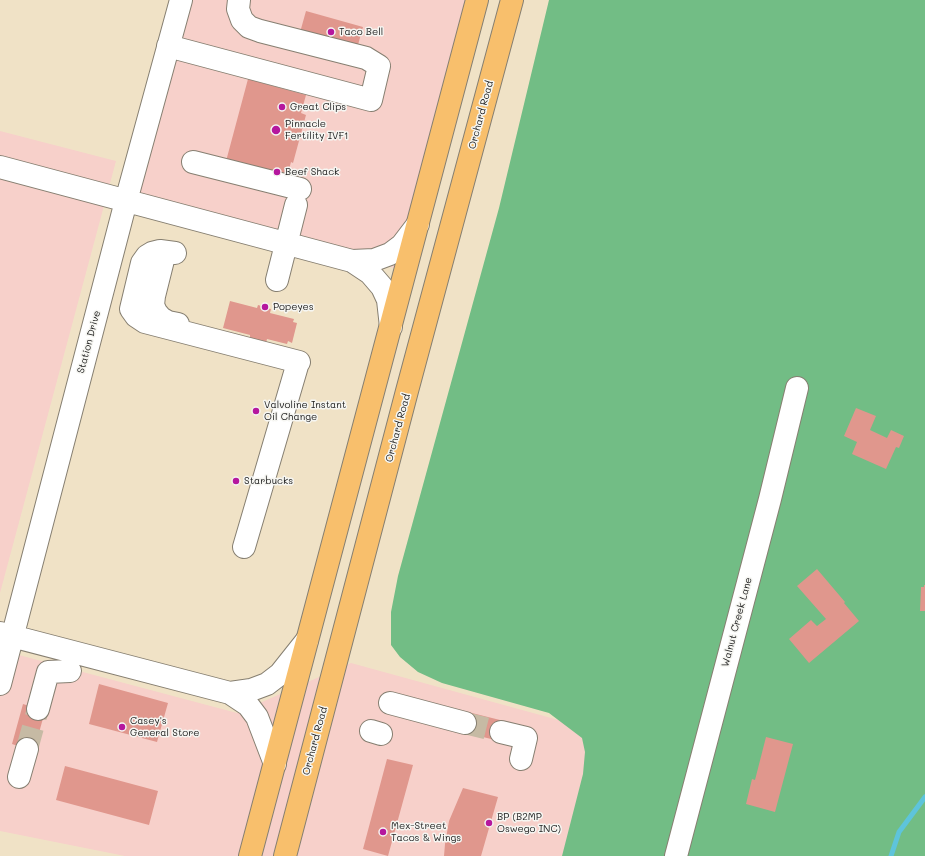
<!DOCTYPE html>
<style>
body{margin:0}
canvas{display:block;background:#f0e2c6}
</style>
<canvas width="925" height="856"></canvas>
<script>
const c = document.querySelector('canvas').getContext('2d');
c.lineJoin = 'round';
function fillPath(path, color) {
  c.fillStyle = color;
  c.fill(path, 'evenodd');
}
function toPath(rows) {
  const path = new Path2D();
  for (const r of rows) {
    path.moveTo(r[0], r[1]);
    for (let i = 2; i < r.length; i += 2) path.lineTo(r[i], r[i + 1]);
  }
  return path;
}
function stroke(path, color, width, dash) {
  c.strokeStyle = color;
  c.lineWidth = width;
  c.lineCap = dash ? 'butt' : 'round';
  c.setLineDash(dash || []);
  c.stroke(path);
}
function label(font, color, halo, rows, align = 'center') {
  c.font = font + ' Mali,sans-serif';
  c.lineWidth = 3;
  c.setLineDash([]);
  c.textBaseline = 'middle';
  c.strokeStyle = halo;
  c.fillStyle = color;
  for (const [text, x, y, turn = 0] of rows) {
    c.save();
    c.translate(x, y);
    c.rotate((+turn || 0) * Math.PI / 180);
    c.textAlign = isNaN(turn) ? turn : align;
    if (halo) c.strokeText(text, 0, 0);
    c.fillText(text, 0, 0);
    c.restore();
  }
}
fillPath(toPath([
 [187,0,466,0,398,269,133,197],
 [0,131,116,161,0,593],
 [0,650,237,713,351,663,675,752,642,856,125,856,0,831]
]), '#f7d0ca');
fillPath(toPath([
 [549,0,925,0,925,856,562,856,583,774,585,752,582,738,549,713,442,683,418,672,400,657,391,645,391,612,398,576,499,208]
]), '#72bd85');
stroke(toPath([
 [891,856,899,832,925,797]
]), '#5ec4db', 5);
fillPath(toPath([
 [306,11,363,27,356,52,299,36],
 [248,79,306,95,301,113,306,115,293,163,291,162,286,181,225,165],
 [230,301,257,308,258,305,265,307,271,309,270,313,294,319,293,322,297,323,292,343,288,341,287,344,267,339,266,343,250,339,250,335,223,328],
 [856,408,876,416,870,430,887,438,891,430,904,436,899,448,896,447,886,469,852,454,857,442,844,436],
 [817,569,845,602,844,603,859,621,809,663,789,639,811,620,817,626,826,619,797,586],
 [924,585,925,585,925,611,920,611,921,587,924,587],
 [99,684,168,703,157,742,89,724],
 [23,704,45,711,34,751,12,744],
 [468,712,504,721,499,741,463,732],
 [766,737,793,744,775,812,746,804,752,779,755,780],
 [387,759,413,765,388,856,363,849],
 [65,766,158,791,149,825,56,800],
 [463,788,498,797,481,856,444,856,445,844,449,821]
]), '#e0978d');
stroke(toPath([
 [465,723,501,732],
 [27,749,38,709]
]), '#c6baa4', 22, [22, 11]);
const minor = toPath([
 [168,46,371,100,379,66,366,58,260,31,249,27,242,20,238,9,239,0],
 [193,162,300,189],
 [0,167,352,261],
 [165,252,154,296,153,305,156,312,161,318,168,322,178,324],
 [175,253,160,251,152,253,147,256,142,263,131,309,136,316,145,322,299,362],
 [277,280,296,205],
 [391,327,388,300,382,287,370,273,352,261,374,260,390,254,402,245,418,224],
 [244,547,297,366],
 [0,633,230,693],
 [0,684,126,201,181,0],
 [390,703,465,723],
 [38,709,48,672,70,671],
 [371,731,381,734],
 [501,732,526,738,521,759],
 [275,764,257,717,248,705,230,693,251,690,267,684,280,674,307,640],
 [19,777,27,749],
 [676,856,770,499,797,388]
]);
const major = toPath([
 [250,856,477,0],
 [285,856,407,391,512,0]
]);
stroke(minor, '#867f71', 24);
stroke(major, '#867f71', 24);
stroke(minor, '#fff', 22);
stroke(major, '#f8bf6c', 22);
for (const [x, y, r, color] of [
 [331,32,4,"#b5179e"],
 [282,107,4,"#b5179e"],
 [276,130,5,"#b5179e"],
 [277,172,4,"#b5179e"],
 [265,307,4,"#b5179e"],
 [256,411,4,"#b5179e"],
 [236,481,4,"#b5179e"],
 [122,727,4,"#b5179e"],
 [489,823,4,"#b5179e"],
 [383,832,4,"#b5179e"]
]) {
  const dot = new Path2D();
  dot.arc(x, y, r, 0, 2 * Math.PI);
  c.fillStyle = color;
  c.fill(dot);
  stroke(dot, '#f6f6f2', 1.5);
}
label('10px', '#1c1c1c', '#f6f6f2', [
 ["Taco Bell",339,32],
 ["Great Clips",290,107],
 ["Pinnacle",285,124],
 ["Fertility IVF1",285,136],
 ["Beef Shack",285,172],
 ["Popeyes",273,307],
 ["Valvoline Instant",264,405],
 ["Oil Change",264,417],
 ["Starbucks",244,481],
 ["Casey's",130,721],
 ["General Store",130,733],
 ["BP (B2MP",497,817],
 ["Oswego INC)",497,829],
 ["Mex-Street",391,826],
 ["Tacos & Wings",391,838]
], 'left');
label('10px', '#1c1c1c', '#f6f6f2', [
 ["Orchard Road",481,115,-75],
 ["Station Drive",89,342,-75],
 ["Orchard Road",398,428,-75],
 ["Walnut Creek Lane",737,622,-75],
 ["Orchard Road",315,741,-75]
]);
</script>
